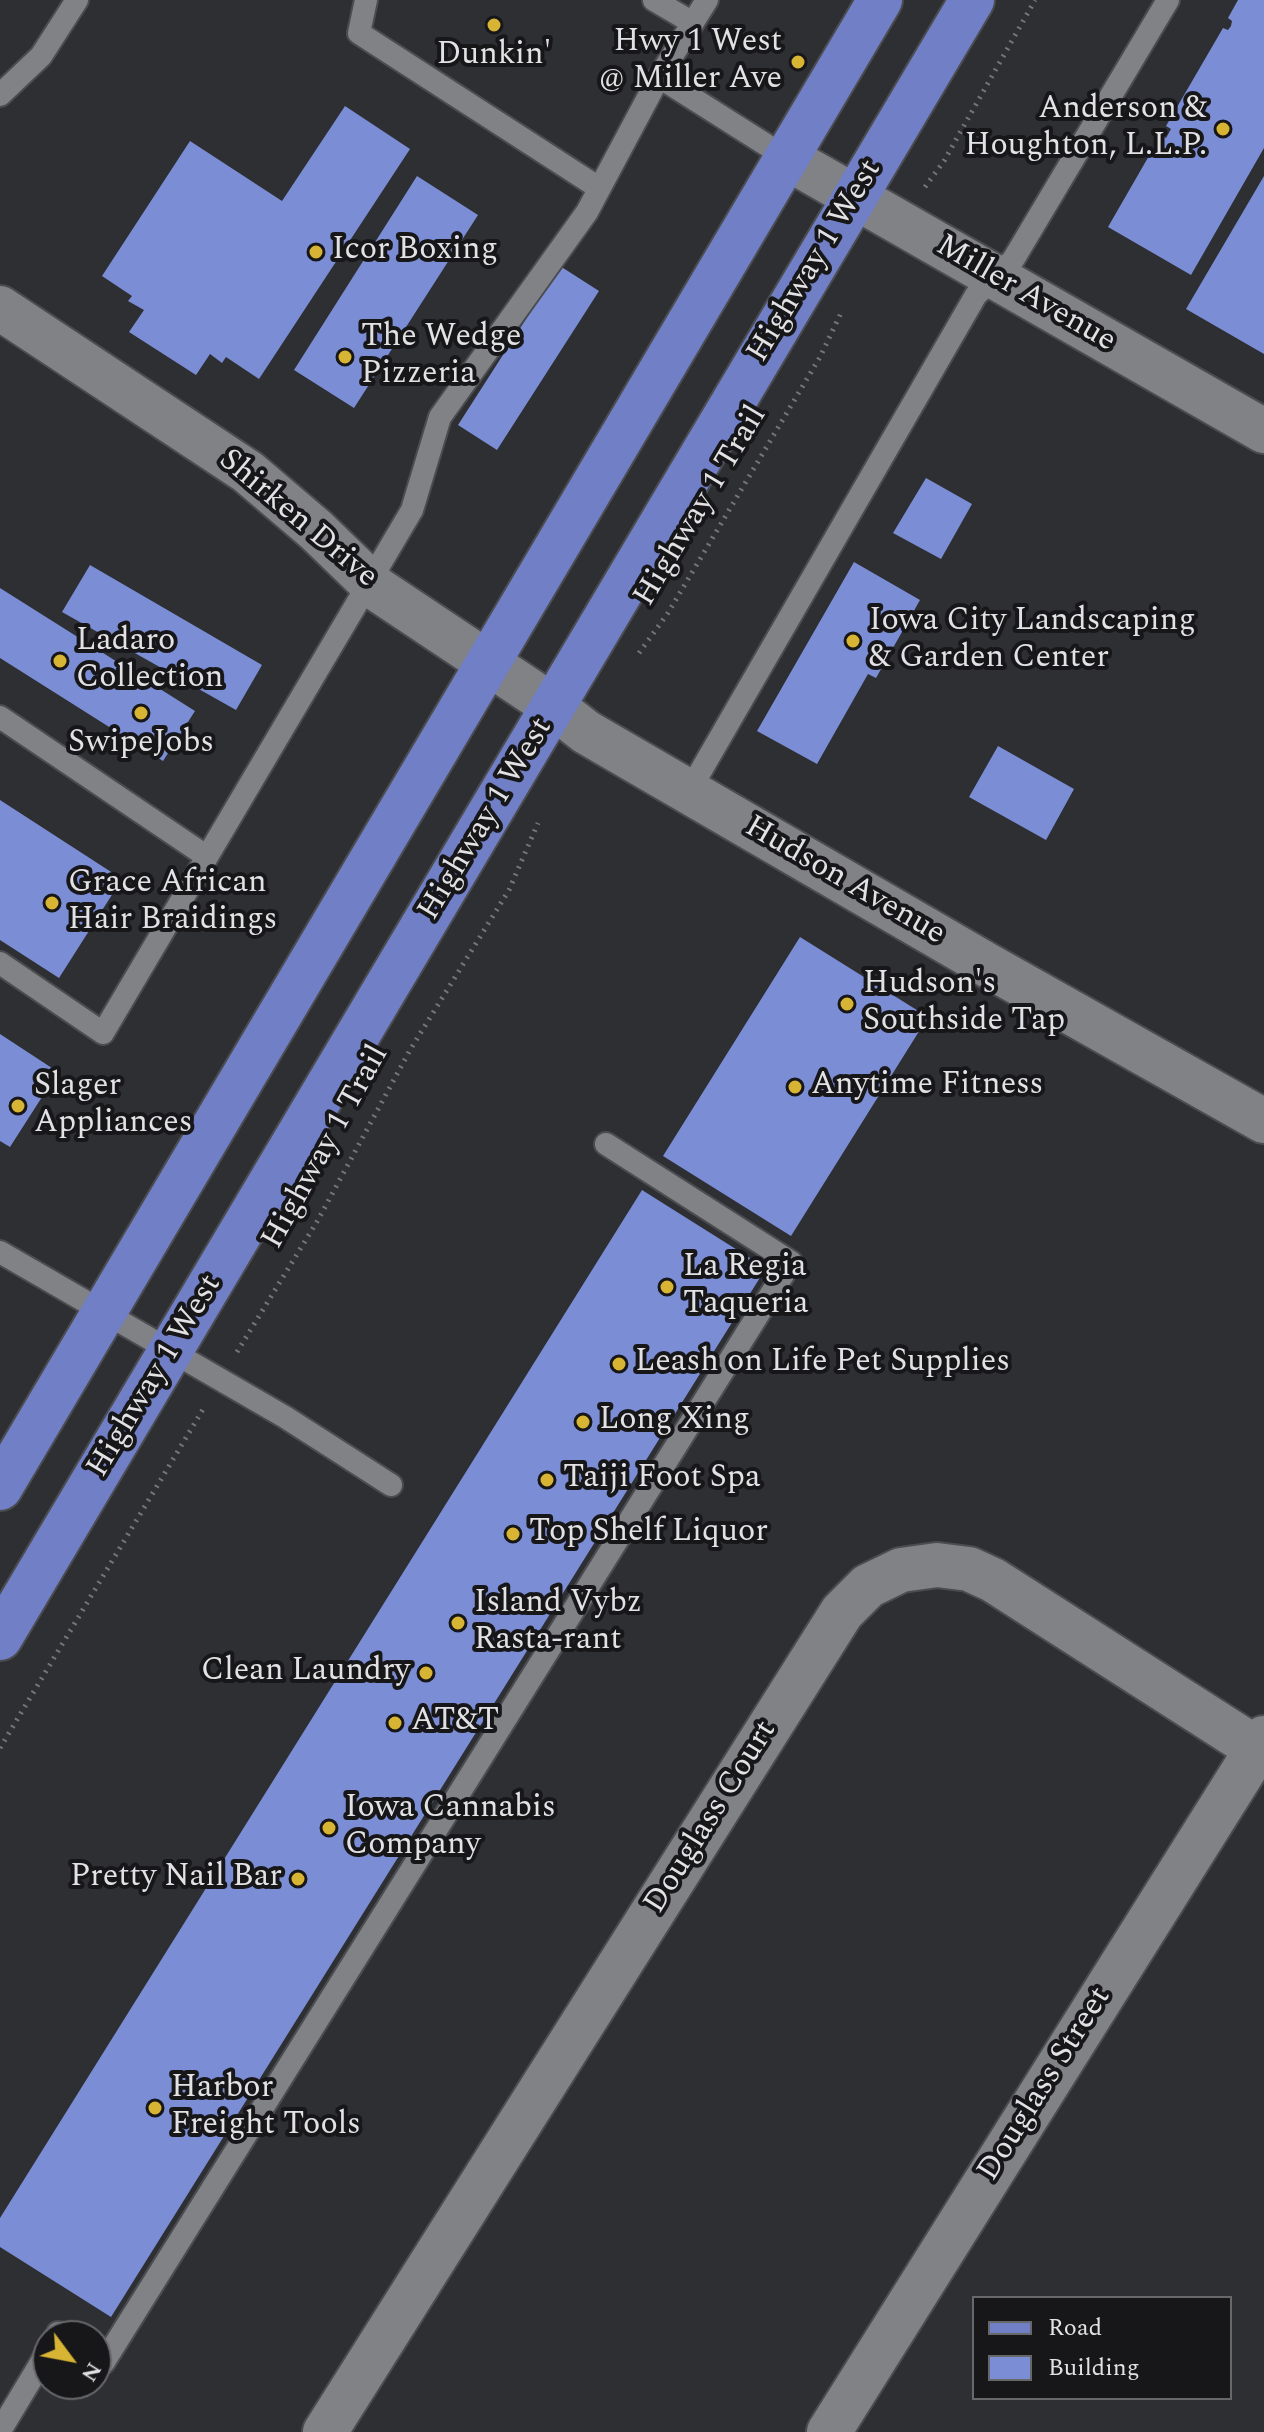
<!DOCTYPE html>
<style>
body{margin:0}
#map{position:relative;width:1264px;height:2432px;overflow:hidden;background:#2e2f33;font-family:Spectral,serif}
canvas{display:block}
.legend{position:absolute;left:972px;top:2296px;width:260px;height:104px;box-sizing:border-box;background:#171719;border:2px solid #68686b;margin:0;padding:10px 14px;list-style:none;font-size:24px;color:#e2e2e5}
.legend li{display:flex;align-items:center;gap:16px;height:40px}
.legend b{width:40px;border:2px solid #68686b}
.north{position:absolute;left:32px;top:2320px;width:80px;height:80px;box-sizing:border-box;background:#171719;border:2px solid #68686b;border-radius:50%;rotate:122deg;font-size:22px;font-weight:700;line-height:32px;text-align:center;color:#e2e2e5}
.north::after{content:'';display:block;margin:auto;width:28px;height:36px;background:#d8b434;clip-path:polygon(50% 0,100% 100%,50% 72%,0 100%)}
</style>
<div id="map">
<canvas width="1264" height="2432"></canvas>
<ul class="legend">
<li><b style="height:10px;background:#707fc6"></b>Road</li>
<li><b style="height:22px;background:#7b8dd5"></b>Building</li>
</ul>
<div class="north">N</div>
</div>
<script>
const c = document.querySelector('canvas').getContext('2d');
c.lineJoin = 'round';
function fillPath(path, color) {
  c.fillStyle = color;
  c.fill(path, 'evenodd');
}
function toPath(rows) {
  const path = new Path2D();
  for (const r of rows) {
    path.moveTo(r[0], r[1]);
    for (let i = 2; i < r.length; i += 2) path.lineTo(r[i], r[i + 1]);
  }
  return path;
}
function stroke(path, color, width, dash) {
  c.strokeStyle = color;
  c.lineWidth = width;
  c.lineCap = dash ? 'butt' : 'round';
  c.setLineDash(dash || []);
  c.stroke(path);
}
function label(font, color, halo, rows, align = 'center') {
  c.font = font + ' Spectral,serif';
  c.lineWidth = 8;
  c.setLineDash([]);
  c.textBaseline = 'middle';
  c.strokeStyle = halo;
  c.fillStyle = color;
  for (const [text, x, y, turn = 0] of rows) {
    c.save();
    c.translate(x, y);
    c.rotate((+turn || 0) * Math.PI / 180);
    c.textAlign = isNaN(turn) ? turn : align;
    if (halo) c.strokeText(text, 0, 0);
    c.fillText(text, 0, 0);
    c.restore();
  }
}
fillPath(toPath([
 [1238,0,1264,0,1264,148,1191,275,1108,227,1161,135,1166,138,1171,129,1166,126,1223,28,1228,30,1231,26,1232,21,1228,18],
 [345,106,410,149,259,379,226,357,222,363,210,354,196,375,129,332,144,310,128,301,132,296,102,276,190,141,282,201],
 [417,176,478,215,354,408,294,370],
 [1264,176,1264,354,1186,309],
 [560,266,599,291,497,450,458,425],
 [926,478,972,504,941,559,893,533],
 [854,562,920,600,876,678,868,674,817,764,757,731],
 [90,565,262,665,236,710,62,612],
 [0,588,195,711,163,761,0,658],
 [998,746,1074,789,1046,840,969,797],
 [0,800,122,879,59,978,0,940],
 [800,937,928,1017,791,1236,663,1156],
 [0,1034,58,1072,10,1147,0,1141],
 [642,1190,766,1268,111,2317,0,2247,0,2218]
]), '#7b8dd5');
const service = toPath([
 [366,0,359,33,599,188],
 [654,0,693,23],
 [659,77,787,158],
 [0,95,41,56,77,0],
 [0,717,206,856],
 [688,793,976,295,1013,260,1168,0],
 [0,963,103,1033,412,510,440,417,587,212,659,77,707,0],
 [0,1252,285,1417,391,1485],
 [57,2336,58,2333,63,2336],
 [96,2357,104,2362,791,1262,606,1144],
 [0,2431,48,2351]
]);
const minor = toPath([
 [787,158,1264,431],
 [0,308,248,472,316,530,377,589,554,707,586,732,987,965,1264,1121],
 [325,2432,842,1612,868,1586,901,1570,937,1565,969,1569,993,1580,1257,1749],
 [829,2432,1264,1738]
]);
const primary = toPath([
 [0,1488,880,0],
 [0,1638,972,0]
]);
stroke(service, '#4b4c50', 26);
stroke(minor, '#4b4c50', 48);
stroke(primary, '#4b4c50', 48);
stroke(toPath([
 [925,187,944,161,1035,0],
 [639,653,668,613,820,357,842,311],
 [237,1352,318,1220,410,1050,509,890,538,823],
 [0,1748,205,1406]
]), '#747578', 5, [2, 6]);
stroke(service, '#808286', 22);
stroke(minor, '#808286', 44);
stroke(primary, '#707fc6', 44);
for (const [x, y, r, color] of [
 [494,25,8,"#d8b434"],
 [798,62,8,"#d8b434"],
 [1223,129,8,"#d8b434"],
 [316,252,8,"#d8b434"],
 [345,357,8,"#d8b434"],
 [853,641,8,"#d8b434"],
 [60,661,8,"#d8b434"],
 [141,713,8,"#d8b434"],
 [52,903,8,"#d8b434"],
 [847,1004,8,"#d8b434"],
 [795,1087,8,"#d8b434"],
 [18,1106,8,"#d8b434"],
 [667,1287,8,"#d8b434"],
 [619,1364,8,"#d8b434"],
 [583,1422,8,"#d8b434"],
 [547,1480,8,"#d8b434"],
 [513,1534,8,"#d8b434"],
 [458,1623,8,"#d8b434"],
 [426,1673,8,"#d8b434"],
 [395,1723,8,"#d8b434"],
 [329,1828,8,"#d8b434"],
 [298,1879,8,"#d8b434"],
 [155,2108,8,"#d8b434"]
]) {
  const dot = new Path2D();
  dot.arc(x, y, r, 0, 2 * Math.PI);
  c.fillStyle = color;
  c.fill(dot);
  stroke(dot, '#171719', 3);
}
label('32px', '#e2e2e5', '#171719', [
 ["Hwy 1 West",782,44,"right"],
 ["@ Miller Ave",782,81,"right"],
 ["Dunkin'",494,57,"center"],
 ["Anderson &",1207,111,"right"],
 ["Houghton, L.L.P.",1207,148,"right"],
 ["Icor Boxing",332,252],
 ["The Wedge",361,339],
 ["Pizzeria",361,376],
 ["Iowa City Landscaping",869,623],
 ["& Garden Center",869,660],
 ["Ladaro",76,643],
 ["Collection",76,680],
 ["SwipeJobs",141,745,"center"],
 ["Grace African",68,885],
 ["Hair Braidings",68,922],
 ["Hudson's",863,986],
 ["Southside Tap",863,1023],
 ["Anytime Fitness",811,1087],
 ["Slager",34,1088],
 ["Appliances",34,1125],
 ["La Regia",683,1269],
 ["Taqueria",683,1306],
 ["Leash on Life Pet Supplies",635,1364],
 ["Long Xing",599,1422],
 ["Taiji Foot Spa",563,1480],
 ["Top Shelf Liquor",529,1534],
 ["Island Vybz",474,1605],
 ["Rasta-rant",474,1642],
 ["Clean Laundry",410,1673,"right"],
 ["AT&T",411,1723],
 ["Iowa Cannabis",345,1810],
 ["Company",345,1847],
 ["Pretty Nail Bar",282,1879,"right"],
 ["Harbor",171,2090],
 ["Freight Tools",171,2127]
], 'left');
label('32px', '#e2e2e5', '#171719', [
 ["Highway 1 West",816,262,-59],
 ["Miller Avenue",1025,295,30],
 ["Highway 1 Trail",702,507,-59],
 ["Shirken Drive",297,520,40],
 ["Highway 1 West",487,820,-59],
 ["Hudson Avenue",844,882,30],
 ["Highway 1 Trail",327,1148,-61],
 ["Highway 1 West",156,1377,-59],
 ["Douglass Court",712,1818,-58],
 ["Douglass Street",1046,2085,-58]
]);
</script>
